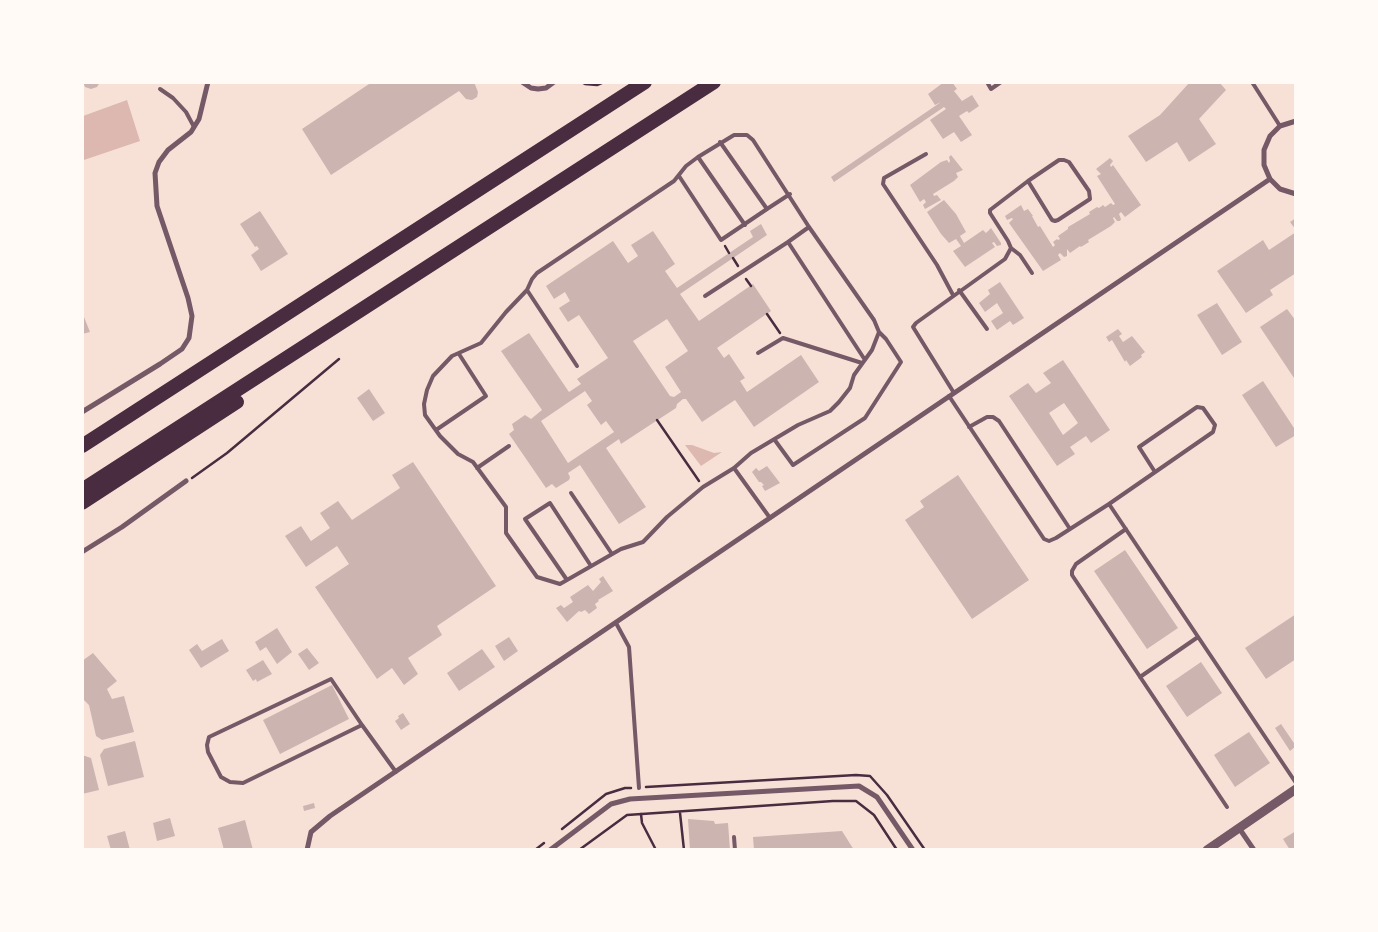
<!DOCTYPE html>
<style>
body{margin:0}
#map{position:relative;width:1378px;height:932px;overflow:hidden;background:#f7e1d7;font-family:Arial,sans-serif}
canvas{display:block}
.frame{position:absolute;inset:0;border:84px solid #fffaf5;pointer-events:none}
</style>
<div id="map">
<canvas width="1378" height="932"></canvas>
<div class="frame"></div>
</div>
<script>
const c = document.querySelector('canvas').getContext('2d');
c.lineJoin = 'round';
function fillPath(path, color) {
  c.fillStyle = color;
  c.fill(path, 'evenodd');
}
function toPath(rows) {
  const path = new Path2D();
  for (const r of rows) {
    path.moveTo(r[0], r[1]);
    for (let i = 2; i < r.length; i += 2) path.lineTo(r[i], r[i + 1]);
  }
  return path;
}
function stroke(path, color, width, dash) {
  c.strokeStyle = color;
  c.lineWidth = width;
  c.lineCap = dash ? 'butt' : 'round';
  c.setLineDash(dash || []);
  c.stroke(path);
}
fillPath(toPath([
 [127,100,140,141,84,160,82,156,83,116],
 [685,445,692,445,714,453,722,452,701,466]
]), '#dcb8b0');
fillPath(toPath([
 [83,82,100,82,97,87,91,89,85,87],
 [372,82,474,82,478,92,477,97,472,100,466,99,459,91,331,175,302,129],
 [944,82,952,82,957,89,954,91,962,101,972,95,979,106,969,113,967,111,959,116,972,135,961,142,954,132,943,139,930,120,946,109,944,107,834,182,831,177,941,102,935,105,928,94],
 [1190,82,1219,82,1226,90,1199,119,1216,144,1189,162,1177,142,1146,162,1128,136,1160,115],
 [951,155,963,170,956,173,958,177,954,181,933,194,934,196,937,195,941,200,925,209,923,205,926,202,924,199,920,202,910,185,941,162,947,160,949,163,950,161,949,157],
 [1110,158,1113,161,1110,165,1111,167,1113,165,1141,205,1125,217,1121,212,1119,214,1121,219,1120,221,1117,221,1114,217,1113,218,1115,222,1111,226,1088,240,1089,242,1081,247,1080,246,1070,253,1067,249,1067,256,1064,257,1060,253,1058,255,1061,260,1043,271,1009,223,1013,219,1012,218,1007,220,1005,216,1021,205,1024,211,1028,209,1033,216,1032,216,1038,227,1040,226,1053,247,1055,245,1053,242,1057,239,1058,240,1060,239,1058,236,1068,229,1068,227,1090,214,1089,212,1097,207,1099,208,1103,205,1105,207,1111,203,1113,205,1115,204,1097,176,1101,174,1096,169],
 [944,200,956,214,966,232,960,236,964,243,983,230,986,233,991,228,1001,243,1001,245,997,246,994,242,992,243,995,247,965,267,953,251,961,246,956,239,949,243,941,234,927,212],
 [260,211,288,254,261,271,251,255,259,249,257,246,255,247,240,224],
 [1296,218,1296,230,1290,222],
 [761,224,767,235,680,294,699,321,753,284,771,311,717,348,724,358,729,354,745,378,740,381,747,392,801,355,819,382,754,427,735,400,702,422,686,399,683,399,677,404,676,408,621,444,619,439,606,448,646,507,619,524,580,465,568,473,570,477,569,480,556,488,552,484,546,488,509,434,514,430,512,424,525,415,531,419,542,410,501,351,529,333,569,392,581,384,577,379,608,358,579,315,568,322,559,308,570,301,565,292,554,299,546,286,613,241,628,263,638,256,631,245,653,231,675,264,665,271,677,288,753,237,750,231],
 [667,319,688,351,665,367,681,392,674,397,670,396,633,341],
 [585,391,592,401,587,405,601,425,606,421,614,432,568,463,541,421],
 [1296,232,1296,273,1270,290,1273,295,1246,313,1217,271,1263,240,1269,250],
 [1000,282,1024,318,1013,325,1010,321,997,330,991,321,1003,313,997,303,985,312,979,303,990,294,988,290],
 [1217,303,1242,342,1222,355,1197,315],
 [1287,309,1296,321,1296,376,1294,378,1260,327],
 [82,312,90,332,82,334],
 [1118,329,1122,334,1119,336,1123,342,1132,336,1145,352,1141,355,1142,357,1130,366,1126,360,1125,362,1112,340,1109,342,1106,337],
 [1063,360,1110,430,1091,443,1086,436,1070,447,1075,454,1057,466,1009,396,1028,383,1036,393,1051,383,1043,373],
 [1064,403,1078,423,1063,435,1049,413],
 [1263,381,1296,431,1296,435,1276,447,1242,395],
 [369,389,385,413,373,421,357,398],
 [413,462,496,586,437,626,442,635,408,658,418,674,404,685,392,668,377,679,315,587,349,564,337,546,306,567,285,536,301,526,311,541,330,528,320,513,338,501,352,520,400,488,392,475],
 [767,466,780,483,765,491,762,486,764,485,761,482,759,482,752,472,756,468,759,471],
 [958,475,1029,580,972,619,905,520,924,507,920,501],
 [1125,550,1178,628,1147,649,1094,571],
 [603,576,613,591,598,600,599,601,595,604,597,608,589,614,585,610,581,612,579,611,567,622,556,608,561,605,564,608,573,602,570,597,588,585,593,591,601,582,599,579],
 [1296,614,1296,659,1266,679,1245,648],
 [277,628,292,652,277,664,266,647,260,651,255,642],
 [509,637,518,651,504,661,495,646],
 [222,639,229,651,201,668,189,650,197,644,202,651],
 [307,648,319,663,309,670,298,654],
 [482,649,495,667,459,691,447,673],
 [93,653,117,681,107,689,112,699,124,696,134,732,102,740,96,736,89,705,82,698,82,661],
 [263,660,272,674,257,682,256,679,253,681,246,670],
 [1201,662,1222,693,1187,717,1166,686],
 [332,685,349,719,280,754,263,720],
 [403,713,410,724,401,730,395,721,399,718,398,716],
 [1281,724,1296,746,1290,751,1275,728],
 [1249,732,1270,763,1235,787,1214,755],
 [135,741,144,777,108,786,100,755,104,749],
 [82,755,91,758,99,790,82,794],
 [314,803,315,808,304,811,303,806],
 [170,818,175,836,157,841,153,823],
 [688,819,714,821,715,824,728,823,730,850,690,850],
 [245,820,253,850,224,850,218,828],
 [125,831,130,850,111,850,107,836],
 [842,831,854,850,754,850,753,837],
 [1296,831,1296,850,1290,850,1283,839]
]), '#ccb4b1');
stroke(toPath([
 [581,82,585,84,597,85,604,82],
 [725,246,729,253],
 [733,258,738,266],
 [746,279,751,286],
 [767,314,780,333],
 [657,420,699,481],
 [192,478,227,453,339,359],
 [646,787,856,775,870,776,887,795,925,850],
 [680,813,684,850],
 [641,814,642,823,656,850],
 [562,829,606,794,625,788,631,788],
 [535,850,544,843],
 [579,850,627,815,833,801,856,801,874,815,897,850]
]), '#4a2c40', 2.5);
stroke(toPath([
 [987,82,991,89,1001,82],
 [1252,82,1280,126],
 [160,89,173,98,186,112,194,127],
 [734,135,747,135,753,140,809,227,874,320,879,332,872,350,854,375,850,388,839,402,830,411,798,425,751,453,734,468,703,487,667,517,643,542,621,549,560,584,537,577,506,533,506,507,473,462,458,454,440,436,425,415,424,404,427,390,433,376,452,356,481,343,506,312,527,290,532,279,537,273,674,181,686,166,698,157,734,135],
 [926,154,884,178,883,184,937,265,953,295],
 [698,157,745,225],
 [679,176,721,240,767,209,720,142],
 [767,209,790,194],
 [809,227,788,242,865,360],
 [1011,248,1020,255,1032,273],
 [527,290,577,366],
 [959,290,987,329],
 [705,296,788,242],
 [758,353,783,338,862,363],
 [954,393,913,327,916,323,1005,259,1011,248,1008,241,990,213,990,210,1028,181,1059,160,1064,160,1069,162,1089,191,1090,199,1058,220,1055,221,1052,220,1028,181],
 [949,396,1044,539,1049,541,1056,538,1109,504,1296,783],
 [969,427,987,417,993,417,999,421,1070,529],
 [436,430,486,396,459,354],
 [774,439,793,465,865,418,901,362,886,339,879,332],
 [477,468,509,446],
 [734,468,770,518],
 [571,493,612,554],
 [1109,504,1213,432,1215,425,1203,408,1197,407,1139,447,1155,472],
 [1126,529,1076,564,1072,571,1072,575,1227,807],
 [567,580,525,519,550,503,591,566],
 [616,623,629,647,639,788],
 [1140,677,1198,637],
 [362,725,331,679,209,737,207,745,208,752,221,777,230,782,243,783,362,725,396,772],
 [734,837,735,850]
]), '#755966', 4);
stroke(toPath([
 [522,82,531,88,538,89,546,88,554,82],
 [1296,121,1280,126,1270,136,1264,150,1264,165,1270,179,1280,189,1296,194],
 [82,412,160,364,182,349,189,338,192,316,188,298,157,206,155,173,159,162,168,150,191,132,199,119,208,82],
 [82,552,122,527,186,481],
 [1239,828,1254,850],
 [307,850,311,832,330,816,1270,179],
 [550,850,611,804,630,799,859,786,877,797,913,850]
]), '#755966', 5);
stroke(toPath([
 [1207,850,1296,789]
]), '#755966', 9);
stroke(toPath([
 [82,446,645,82],
 [82,490,714,82],
 [82,503,237,402]
]), '#4a2c40', 14);
</script>
